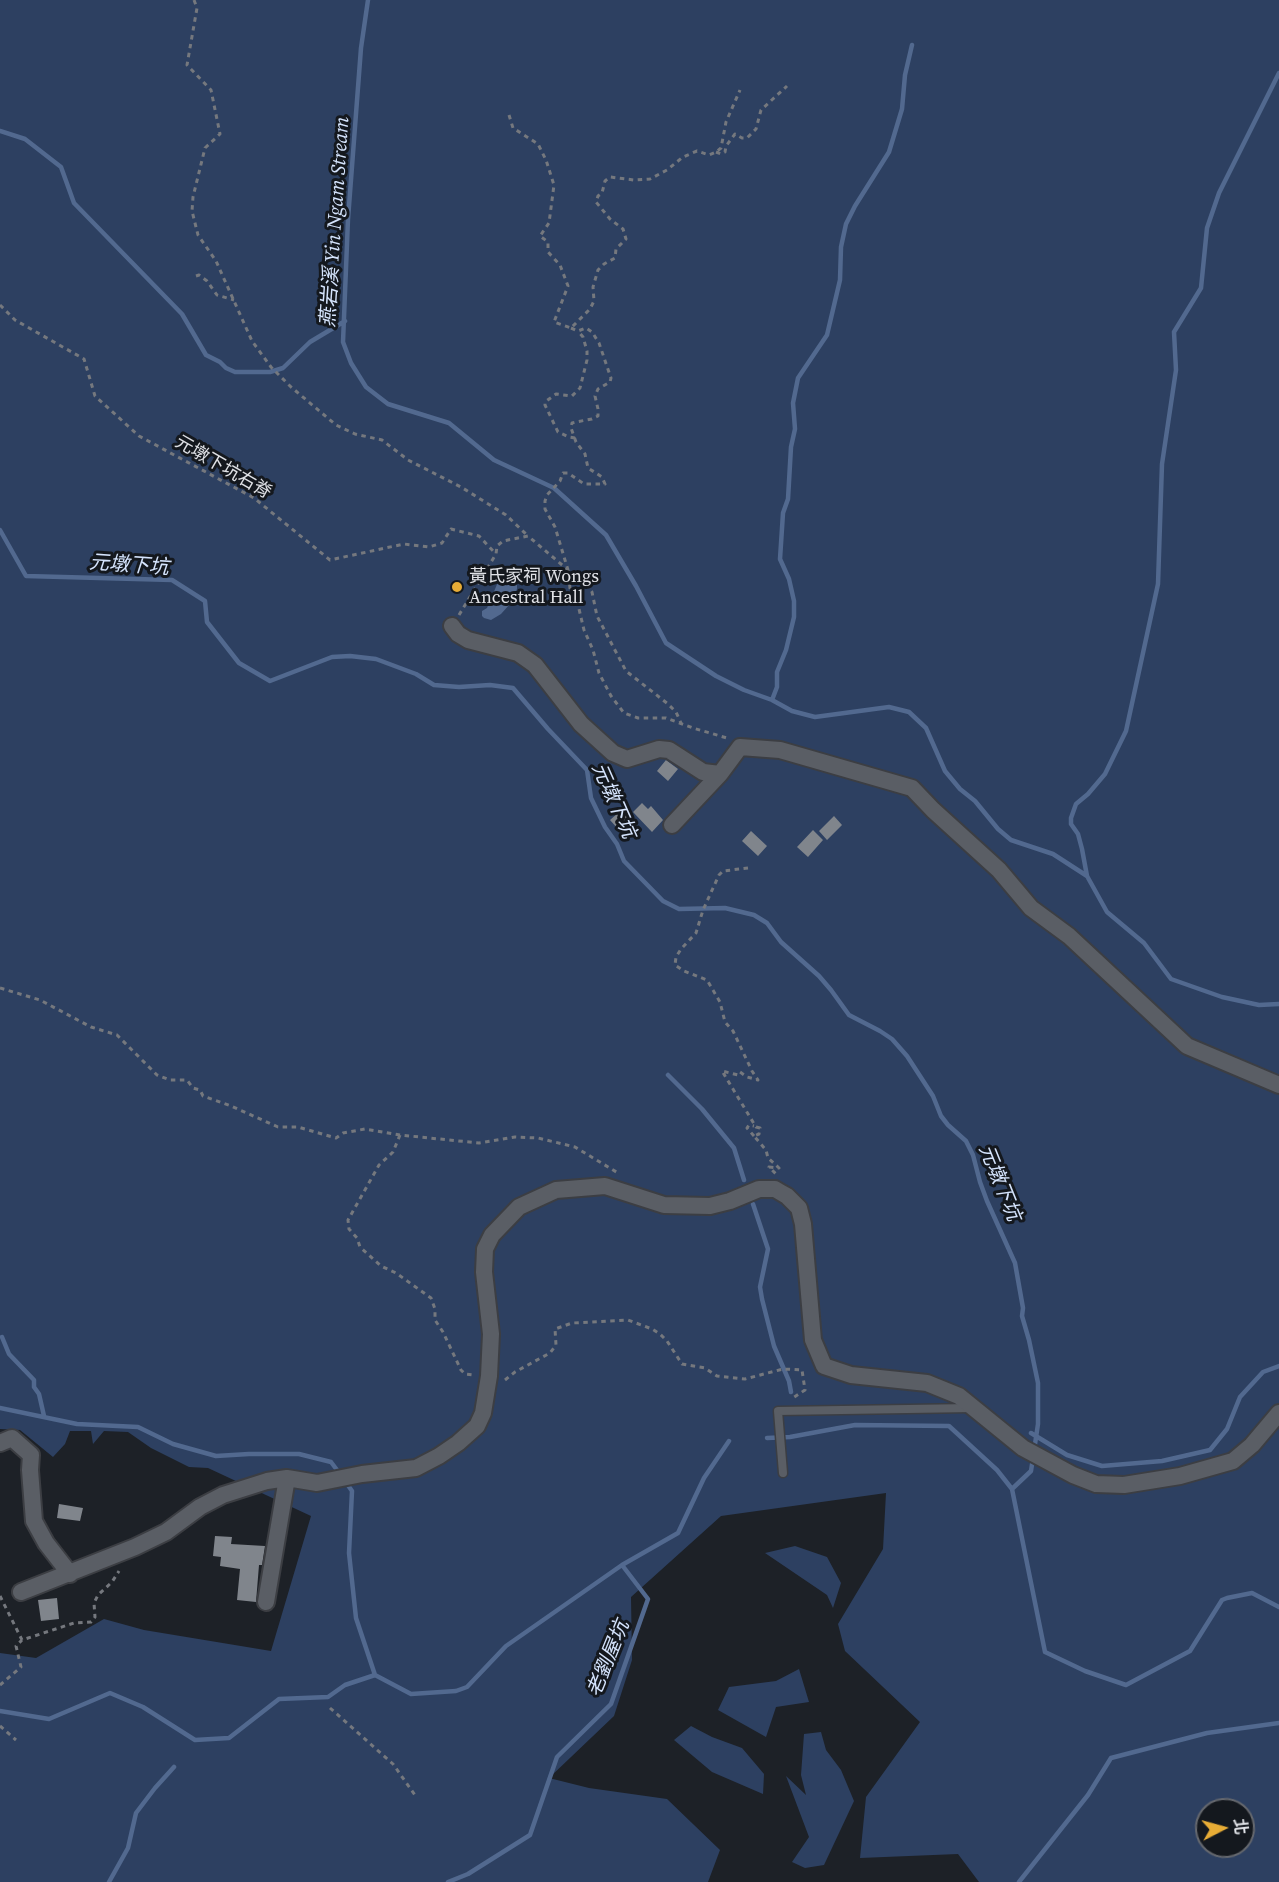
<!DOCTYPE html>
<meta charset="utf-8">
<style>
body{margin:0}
#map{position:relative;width:1279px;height:1882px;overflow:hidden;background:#1d2127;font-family:"Source Serif 4","Noto Sans TC",serif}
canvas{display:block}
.north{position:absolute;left:1195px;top:1798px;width:60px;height:60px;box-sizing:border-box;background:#14181e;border:2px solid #65686e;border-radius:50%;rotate:84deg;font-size:16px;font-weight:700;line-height:24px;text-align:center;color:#dfe1e6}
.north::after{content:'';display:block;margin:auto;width:21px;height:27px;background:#e7ac36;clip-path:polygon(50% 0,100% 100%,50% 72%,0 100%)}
</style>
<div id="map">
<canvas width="1279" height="1882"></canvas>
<div class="north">北</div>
</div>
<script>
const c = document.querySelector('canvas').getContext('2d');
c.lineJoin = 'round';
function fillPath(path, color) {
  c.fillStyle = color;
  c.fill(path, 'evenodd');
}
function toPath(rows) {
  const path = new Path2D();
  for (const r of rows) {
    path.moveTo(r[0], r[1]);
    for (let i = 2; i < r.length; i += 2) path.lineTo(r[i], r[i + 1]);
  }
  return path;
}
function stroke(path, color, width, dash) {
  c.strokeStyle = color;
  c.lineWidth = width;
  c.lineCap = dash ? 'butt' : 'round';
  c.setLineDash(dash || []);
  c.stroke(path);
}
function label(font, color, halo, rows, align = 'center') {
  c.font = font + ' "Source Serif 4","Noto Sans TC",serif';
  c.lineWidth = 6;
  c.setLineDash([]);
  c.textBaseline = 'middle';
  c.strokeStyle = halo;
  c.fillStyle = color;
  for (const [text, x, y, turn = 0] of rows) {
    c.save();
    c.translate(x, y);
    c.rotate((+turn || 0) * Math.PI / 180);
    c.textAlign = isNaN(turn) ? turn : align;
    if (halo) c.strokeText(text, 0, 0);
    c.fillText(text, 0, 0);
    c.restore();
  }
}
fillPath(toPath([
 [0,0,1279,0,1279,1882,979,1882,958,1854,860,1858,866,1797,920,1722,845,1651,838,1624,883,1549,886,1493,721,1516,631,1597,632,1660,614,1716,549,1778,589,1788,667,1799,720,1850,708,1882,0,1882,0,1653,36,1658,104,1619,144,1630,271,1651,311,1516,208,1468,189,1467,151,1448,128,1432,104,1431,93,1444,91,1431,70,1431,65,1444,53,1457,20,1430,0,1429],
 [1207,1810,1243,1810,1243,1846,1207,1846],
 [795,1546,827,1557,841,1583,833,1608,827,1595,765,1553],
 [799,1669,809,1702,776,1707,766,1737,718,1710,729,1687,776,1681],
 [691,1726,712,1737,742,1748,764,1774,763,1794,712,1772,674,1740],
 [821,1732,826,1750,841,1770,854,1801,824,1865,805,1868,792,1862,809,1837,786,1776,806,1795,801,1775,804,1734]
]), '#2d4061');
fillPath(toPath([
 [509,577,514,578,517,583,517,589,510,604,501,614,491,620,484,618,482,616,482,611,487,608,498,582]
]), '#52698f');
stroke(toPath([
 [368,0,361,48,348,219,343,342,351,363,366,387,388,404,449,423,494,460,554,488,606,535,636,586,666,643,716,676,744,690,772,700,792,711,815,717,889,707,909,712,926,728,945,771,960,789,975,801,998,829,1011,840,1053,854,1087,876,1107,912,1144,943,1171,979,1222,997,1259,1005,1279,1004],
 [0,131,25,139,61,167,74,203,182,314,206,355,220,362,226,368,235,372,270,372,283,368,310,342,345,321],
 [0,530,26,576,172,580,205,601,207,622,239,663,270,681,332,657,350,656,376,659,416,674,434,685,459,687,490,685,513,688,548,729,587,770,591,798,605,827,617,844,624,861,663,901,679,909,725,908,754,915,767,923,781,942,819,976,831,990,849,1015,880,1031,892,1039,907,1056,933,1096,941,1116,948,1125,966,1141,973,1155,980,1182,987,1201,1015,1263,1023,1308,1022,1316,1029,1340,1038,1383,1038,1424,1031,1471,1012,1489],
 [772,700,777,687,777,672,786,650,794,617,794,601,789,579,780,559,783,513,788,499,791,447,795,429,793,403,798,378,827,335,840,280,841,247,846,224,855,206,889,152,902,109,905,75,912,45],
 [1087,876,1082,849,1078,834,1071,824,1071,818,1076,804,1088,794,1105,774,1126,731,1158,584,1162,464,1176,370,1174,332,1201,288,1207,228,1219,193,1279,73],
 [668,1075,702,1109,734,1148,744,1180],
 [753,1204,768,1249,760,1287,762,1299,774,1346,789,1381,791,1392],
 [2,1337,9,1354,34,1380,34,1387,39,1394,44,1416],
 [0,1408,77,1424,138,1427,173,1444,216,1456,249,1454,299,1454,331,1462,340,1474],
 [1031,1433,1067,1455,1102,1466,1162,1461,1210,1450,1227,1429,1240,1397,1263,1372,1279,1366],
 [767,1438,790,1437,855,1425,949,1426,997,1470,1012,1489,1045,1652,1085,1671,1126,1685,1190,1651,1222,1600,1227,1598,1252,1593,1279,1607],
 [345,1481,352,1491,349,1553,356,1618,375,1675,411,1694,456,1691,467,1687,506,1646,622,1565,678,1533,704,1478,729,1441],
 [0,1711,49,1719,110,1693,143,1707,195,1740,229,1738,279,1699,328,1697,345,1685,375,1675],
 [109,1882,128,1848,136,1813,155,1788,174,1767],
 [448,1882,468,1874,530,1835,557,1757,611,1704,648,1599,622,1565],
 [1019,1882,1088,1795,1111,1758,1207,1733,1279,1723]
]), '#52698f', 4.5);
fillPath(toPath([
 [666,760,678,769,668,781,657,771],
 [642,803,648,809,651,806,663,820,652,832,633,812],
 [625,807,633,817,618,829,610,820],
 [834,816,842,825,827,840,819,831],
 [813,830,823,840,808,857,797,847],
 [751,831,767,846,758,856,742,841],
 [59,1504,83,1508,80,1521,57,1518],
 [215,1536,232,1537,231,1544,265,1546,262,1565,259,1565,256,1602,237,1600,240,1569,220,1566,221,1557,213,1556],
 [57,1598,59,1619,41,1621,38,1600]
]), '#80858c');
const lane = toPath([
 [783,1473,778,1411,972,1408]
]);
const street = toPath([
 [452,626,458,634,468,640,518,653,535,665,581,724,613,753,627,759,659,749,669,750,703,772,720,774,740,747,780,750,912,788,933,810,999,870,1031,908,1069,936,1187,1046,1279,1085],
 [672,825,720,774],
 [0,1443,12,1438,31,1455,30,1470,34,1521,46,1543,70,1574],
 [21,1592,135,1547,166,1532,200,1507,223,1495,267,1481,287,1478,317,1483,362,1474,416,1468,439,1456,458,1443,477,1426,483,1413,489,1376,491,1334,484,1272,485,1249,492,1235,519,1207,556,1190,605,1186,664,1205,710,1206,730,1201,759,1189,775,1189,780,1192,787,1196,799,1208,803,1224,813,1340,824,1366,851,1375,927,1383,959,1396,1023,1448,1073,1475,1096,1484,1124,1485,1180,1476,1233,1461,1252,1445,1279,1413],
 [266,1602,287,1478]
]);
stroke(lane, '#3c3e43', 11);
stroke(street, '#3c3e43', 20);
stroke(toPath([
 [194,0,197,8,187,65,211,90,220,134,205,148,193,197,192,211,198,235,216,261,252,341,271,367,291,387,336,425,355,434,382,440,408,460,461,487,506,515,528,536],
 [509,115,513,128,538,144,546,160,554,185,549,223,540,236,548,242,548,252,560,265,568,286,554,322,571,328,590,309,594,301,593,287,598,270,604,264,615,258,616,249,626,239,623,229,610,219,596,202,598,196,602,193,605,181,610,177,634,180,650,179,667,170,683,157,697,151,709,155,716,152,721,148,726,122,740,90],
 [716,152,721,154,725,152,726,146,735,134,742,138,747,138,756,129,761,110,787,86],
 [196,276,199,275,207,281,217,295,234,300],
 [0,305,15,320,84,359,95,396,139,436,254,498,330,560,404,544,429,547,442,543,451,529,479,536,496,554],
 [571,328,578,331,586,328,592,332,599,343,611,378,610,382,598,389,595,396,598,409,598,416,592,419,576,422,572,423,571,428,576,442,585,454,588,468,602,477,605,484,584,484,568,473,563,473,560,481,547,495,545,501,545,509,555,527,568,570,586,583,592,592,597,616,626,671,668,704,676,712,681,723],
 [575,438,569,437,558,432,545,405,545,402,556,394,572,396,580,388,587,360,587,351,583,337,578,331],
 [459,615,496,554,497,546,503,541,528,536,568,570,571,597,579,609,584,630,593,650,599,673,611,696,624,713,638,718,666,718,693,728,727,738],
 [748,868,723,871,719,875,703,910,696,933,681,949,676,957,675,965,684,971,707,980,720,1002,725,1022,733,1031,752,1071,758,1080,747,1077,740,1072,738,1075,722,1071,756,1127,760,1128,759,1134,754,1136,766,1150,768,1158,779,1168,769,1167,776,1174],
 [0,988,40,1000,91,1027,117,1035,157,1075,170,1080,187,1080,193,1088,200,1090,203,1096,231,1106,278,1127,298,1127,336,1138,343,1133,365,1129,400,1135,479,1143,515,1137,538,1138,575,1147,618,1173],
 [400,1135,393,1152,379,1165,348,1220,349,1229,357,1238,360,1247,381,1266,396,1273,431,1298,435,1309,435,1320,443,1332,461,1370,465,1374,474,1375],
 [754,1136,747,1128,749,1125,754,1126],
 [505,1380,515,1372,550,1353,556,1345,555,1329,572,1323,628,1320,652,1329,660,1334,667,1341,682,1364,705,1368,717,1376,745,1379,783,1369,802,1370,805,1390,793,1398],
 [0,1596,22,1640,74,1623,91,1622,95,1617,94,1603,98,1595,112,1582,119,1571],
 [0,1685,21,1667,16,1646,22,1640],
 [330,1708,393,1764,417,1798],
 [0,1726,16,1740]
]), '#75787e', 3, [4.5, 4.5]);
stroke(lane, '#5a5e65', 8);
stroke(street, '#5a5e65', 16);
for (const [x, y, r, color] of [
 [457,587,6,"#e7ac36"]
]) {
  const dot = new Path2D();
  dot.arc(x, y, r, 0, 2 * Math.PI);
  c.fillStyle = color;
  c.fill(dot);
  stroke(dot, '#14181e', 2);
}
label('18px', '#dfe1e6', '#14181e', [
 ["元墩下坑右脊",223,468,30]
]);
label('18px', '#dfe1e6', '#14181e', [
 ["黃氏家祠 Wongs",469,577],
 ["Ancestral Hall",469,598]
], 'left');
label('italic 20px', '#d5e4fd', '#14181e', [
 ["燕岩溪 Yin Ngam Stream",336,222,-86],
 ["元墩下坑",129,566,4],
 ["元墩下坑",613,801,66],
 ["元墩下坑",999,1183,68],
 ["老劉屋坑",609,1659,-68]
]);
</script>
